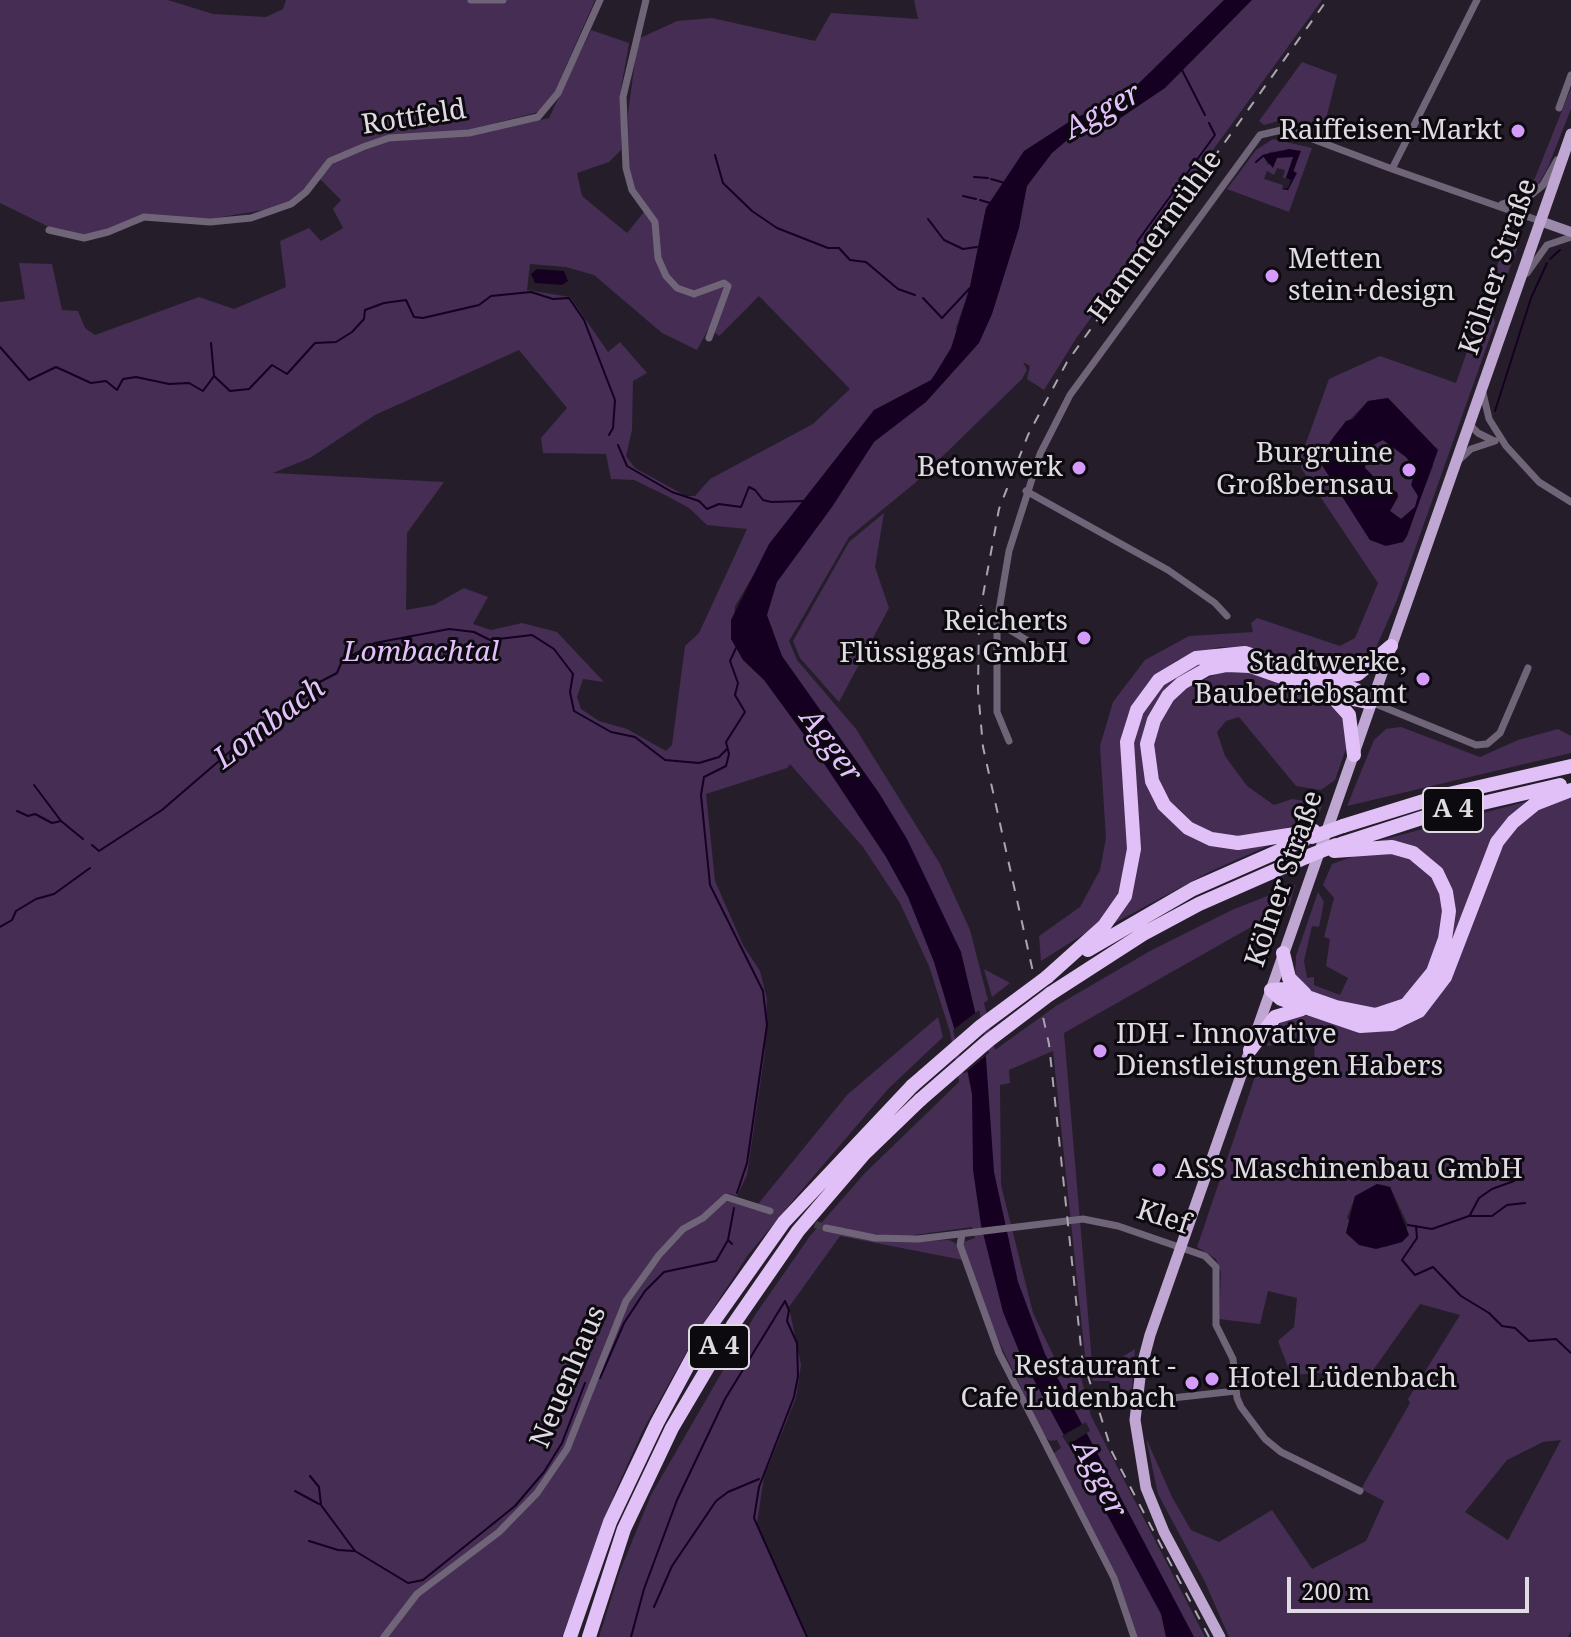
<!DOCTYPE html>
<meta charset="utf-8">
<style>
body{margin:0}
#map{position:relative;width:1571px;height:1637px;overflow:hidden;background:#251e2a;font-family:"Noto Serif",serif}
canvas{display:block}
.scale{position:absolute;left:1287px;top:1577px;width:242px;height:36px;box-sizing:border-box;border:4px solid #e0dbe3;border-top:0;padding-left:10px;font-size:24px;line-height:28px;white-space:nowrap;color:#e0dbe3;-webkit-text-stroke:6px #0d0a0f;paint-order:stroke}
</style>
<div id="map">
<canvas width="1571" height="1637"></canvas>
<div class="scale">200 m</div>
</div>
<script>
const c = document.querySelector('canvas').getContext('2d');
c.lineJoin = 'round';
function fillPath(path, color) {
  c.fillStyle = color;
  c.fill(path, 'evenodd');
}
function toPath(rows) {
  const path = new Path2D();
  for (const r of rows) {
    path.moveTo(r[0], r[1]);
    for (let i = 2; i < r.length; i += 2) path.lineTo(r[i], r[i + 1]);
  }
  return path;
}
function stroke(path, color, width, dash) {
  c.strokeStyle = color;
  c.lineWidth = width;
  c.lineCap = dash ? 'butt' : 'round';
  c.setLineDash(dash || []);
  c.stroke(path);
}
function label(font, color, halo, rows, align = 'center') {
  c.font = font + ' "Noto Serif",serif';
  c.lineWidth = 6;
  c.setLineDash([]);
  c.textBaseline = 'middle';
  c.strokeStyle = halo;
  c.fillStyle = color;
  for (const [text, x, y, turn = 0] of rows) {
    c.save();
    c.translate(x, y);
    c.rotate((+turn || 0) * Math.PI / 180);
    c.textAlign = isNaN(turn) ? turn : align;
    if (halo) c.strokeText(text, 0, 0);
    c.fillText(text, 0, 0);
    c.restore();
  }
}
fillPath(toPath([
 [0,0,168,0,213,14,266,17,283,9,286,0,595,0,555,91,539,112,467,130,361,144,328,158,306,188,282,207,209,219,143,214,109,230,84,235,49,227,0,203],
 [914,0,1322,0,1077,337,1044,390,1027,379,1030,366,1023,362,1027,370,1022,379,915,483,849,537,789,641,797,660,856,729,940,864,970,930,988,1000,984,1003,995,1050,1056,1006,1150,951,1232,910,1295,885,1290,905,1064,1033,1092,1362,1116,1361,1135,1349,1132,1388,1126,1392,1113,1389,1110,1381,1093,1381,1085,1356,1053,1051,1009,1070,1010,1083,1000,1085,1001,1185,1033,1313,1060,1369,1077,1361,1091,1416,1205,1637,1136,1637,1118,1581,1055,1459,1054,1453,1061,1448,1057,1440,1050,1441,1044,1436,990,1323,963,1247,964,1242,975,1238,972,1227,900,1237,853,1232,846,1228,842,1234,887,1242,949,1240,955,1243,963,1260,840,1236,789,1307,801,1365,796,1398,764,1477,757,1523,808,1637,599,1637,620,1571,651,1495,755,1315,810,1236,864,1174,959,1082,950,1032,929,966,900,903,863,847,790,764,787,768,706,794,715,881,743,945,760,971,767,999,765,1051,747,1175,737,1196,726,1193,702,1217,682,1227,637,1280,641,1282,684,1231,727,1201,767,1213,770,1210,758,1204,847,1095,938,1017,943,1037,888,1089,795,1198,748,1255,696,1335,643,1430,616,1490,562,1637,0,1637,0,302,25,299,19,263,52,264,62,310,78,311,85,328,95,335,199,297,234,309,286,287,280,241,309,228,321,241,343,228,333,209,341,200,320,179,331,163,390,141,469,135,549,118,591,30,629,43,621,88,621,150,609,162,577,173,582,196,627,233,648,207,635,188,629,168,628,113,638,39,677,21,712,18,815,41,831,13,918,19],
 [1000,188,989,215,992,226,973,306,955,331,970,287,986,208],
 [530,264,566,267,594,275,662,333,697,350,709,328,719,336,759,296,850,389,813,424,710,479,695,496,686,496,635,468,626,456,632,430,633,381,647,373,620,342,608,352,570,297,527,290],
 [519,350,567,408,541,438,543,453,606,454,611,479,634,480,665,495,689,508,707,525,747,529,699,633,685,646,672,745,666,751,627,729,599,721,581,709,577,697,583,679,604,682,557,632,522,623,491,630,473,624,488,597,464,588,434,605,406,610,407,533,444,482,273,473,310,458,375,415],
 [778,534,745,604,732,640,735,606],
 [1302,62,1337,75,1324,127,1329,129,1325,138,1282,120,1264,125,1259,121],
 [1571,88,1571,109,1548,167,1537,187,1523,196,1535,178],
 [1273,139,1312,148,1289,212,1227,189,1256,150],
 [1285,151,1298,158,1288,190,1282,189,1283,185,1264,179,1267,171,1274,175,1277,168,1285,170,1283,178,1286,178,1294,157,1277,157,1268,165,1264,157,1270,152],
 [1509,232,1519,244,1493,313,1495,323,1397,600,1375,650,1360,669,1334,674,1259,649,1219,647,1178,660,1153,679,1128,715,1121,742,1128,843,1122,887,1109,911,1092,929,1041,961,1039,936,1080,907,1100,870,1106,838,1100,746,1113,702,1145,660,1189,636,1253,632,1251,623,1257,618,1340,646,1355,638,1378,583,1301,468,1301,457,1329,379,1380,356,1456,383],
 [1388,398,1427,441,1433,466,1403,542,1370,540,1322,465,1310,459,1315,456,1324,461,1334,436,1368,401],
 [1383,440,1406,457,1416,469,1412,482,1418,496,1415,507,1401,519,1390,511,1398,494,1387,490,1365,468,1366,455,1373,445],
 [884,513,875,567,889,608,839,702,800,658,793,641,849,542],
 [1197,661,1256,662,1172,686,1143,763,1184,830,1272,844,1209,872,1109,926,1131,890,1130,771,1134,728,1157,688],
 [1226,670,1263,673,1325,696,1346,716,1346,749,1335,780,1321,790,1296,786,1239,717,1226,721,1217,732,1225,756,1247,786,1274,805,1292,799,1323,803,1319,814,1282,830,1247,837,1214,833,1184,818,1163,793,1153,763,1154,738,1167,707,1184,688],
 [1401,727,1480,757,1518,740,1558,729,1571,736,1571,753,1347,806,1374,740,1386,729],
 [1571,797,1571,1631,1568,1637,1229,1637,1205,1582,1158,1494,1146,1438,1172,1497,1191,1530,1219,1542,1272,1510,1312,1569,1366,1541,1384,1501,1361,1489,1410,1403,1408,1399,1460,1315,1420,1304,1366,1380,1346,1371,1291,1375,1278,1341,1294,1327,1297,1298,1268,1291,1260,1324,1219,1319,1221,1272,1216,1259,1197,1247,1255,1077,1315,1069,1314,1042,1266,1046,1280,1023,1299,1014,1379,1032,1406,1026,1423,1015,1449,983,1495,856,1513,829,1540,807],
 [1377,1184,1390,1187,1408,1225,1402,1242,1384,1247,1347,1218,1355,1197],
 [1561,1440,1508,1540,1465,1512,1507,1460,1543,1442],
 [1532,800,1511,817,1447,963,1405,1015,1389,1016,1446,945,1438,869,1374,842],
 [1391,853,1414,860,1433,877,1439,888,1444,920,1426,975,1408,998,1371,1010,1314,995,1295,978,1296,956,1318,892,1324,902,1319,927,1312,926,1304,961,1307,978,1314,977,1314,985,1340,995,1348,978,1326,966,1330,939,1324,937,1334,898,1323,885,1332,864,1357,855],
 [984,969,1010,983,992,997]
]), '#452d54');
fillPath(toPath([
 [1224,0,1252,0,1165,88,1116,121,1079,130,1052,153,1027,186,1019,228,992,314,979,343,926,402,874,442,832,507,777,582,767,615,782,656,879,793,907,839,961,952,986,1058,994,1172,1018,1282,1045,1354,1194,1637,1166,1637,1161,1614,1021,1356,1003,1312,981,1225,973,1170,972,1094,968,1074,934,962,908,897,886,857,813,747,764,680,743,660,731,639,731,620,769,544,874,410,931,380,937,371,951,348,970,287,986,208,1024,151,1075,118,1099,108,1136,86],
 [1289,149,1301,151,1293,171,1297,173,1288,190,1282,189,1288,188,1291,180,1286,178,1293,157,1277,158,1273,168,1262,155],
 [537,269,564,271,568,281,562,285,535,283,531,274],
 [1388,398,1438,450,1407,536,1403,542,1386,546,1370,540,1322,465,1303,456,1306,450,1324,460,1330,442,1346,421,1353,419,1368,401],
 [1383,440,1406,457,1416,470,1411,485,1418,496,1415,507,1401,519,1390,511,1398,497,1397,492,1387,490,1365,468,1366,455,1373,445],
 [1377,1184,1390,1187,1409,1235,1402,1242,1376,1249,1359,1245,1346,1233,1355,1196]
]), '#150022');
fillPath(toPath([
 [979,1010,989,1053,964,1074,953,1030],
 [1086,1422,1090,1431,1068,1445,1062,1436]
]), '#251e2a');
stroke(toPath([
 [1182,70,1205,115],
 [715,155,723,183,752,211,777,228,828,248,839,248,850,260,866,262,898,289,915,295],
 [1256,162,1263,156],
 [974,177,988,178],
 [991,179,1005,183],
 [963,196,976,199],
 [980,200,990,203],
 [928,219,944,240,963,249,977,247],
 [1139,248,1137,242,1215,135,1209,123],
 [1550,259,1560,250],
 [923,298,942,318,970,288],
 [211,343,214,376],
 [0,347,29,380,56,367,91,383,106,381,117,390,123,379,136,377,169,384,189,383,203,391,214,376,230,391,249,389,272,365,287,374,315,343,336,342,352,332,364,319,365,310,384,303,406,300,414,317,423,318,479,305,491,296,531,292,553,299,569,298,584,320,615,400,613,428,609,435],
 [1495,411,1531,298,1547,263],
 [618,445,627,466,672,492,699,501,707,509,719,504,741,507,749,487,755,490,763,500,771,502,805,501],
 [736,648,730,661,738,683,735,695,745,712,726,742,729,754,726,766,704,777,701,795,710,885,763,991,767,1025,747,1163,737,1193],
 [34,785,61,821],
 [17,811,28,816,35,814,52,823,61,821,83,839],
 [92,845,99,851,162,810,248,736,312,686,337,673,342,661,375,643,449,629,474,632,490,640,532,635,554,649,573,674,570,692,574,711,611,732,635,737,665,760,699,763,719,757,727,749],
 [0,927,12,920,16,911,36,899,54,894,90,868],
 [1470,1215,1479,1198,1492,1189,1514,1181],
 [1408,1225,1432,1229,1469,1216,1492,1216,1507,1205,1525,1203],
 [1416,1226,1417,1238,1402,1260,1415,1275,1433,1267,1461,1296,1489,1313,1502,1326,1515,1328,1529,1341,1556,1339,1571,1353],
 [732,1244,728,1240,734,1208],
 [785,1301,789,1310,787,1321,797,1343,798,1376,794,1397,759,1487,754,1518,807,1637],
 [600,1378,624,1323,645,1291,664,1272,716,1261,728,1240],
 [310,1476,319,1487,321,1505,355,1551,408,1583,423,1580,515,1506,544,1472,562,1443,585,1383],
 [295,1491,319,1504],
 [309,1541,338,1550,354,1551],
 [654,1607,672,1566,716,1501,728,1492,759,1479],
 [631,1637,644,1589,677,1500,725,1399,785,1301]
]), '#150022', 2);
stroke(toPath([
 [805,1221,826,1228]
]), '#413a46', 7, [7, 3.5]);
stroke(toPath([
 [471,0,503,0],
 [646,0,623,97,626,168,632,190,655,222,658,258,666,276,677,288,694,294,724,283,728,286,709,338],
 [1477,0,1392,169,1540,221],
 [1559,108,1571,75],
 [1502,204,1531,195,1543,185,1557,160],
 [49,230,84,238,108,232,144,217,210,222,251,218,291,204,306,192,330,161,363,147,389,138,469,133,538,117,558,93,600,0],
 [1527,273,1547,245,1571,237],
 [1483,393,1489,419,1506,446,1539,482,1571,502],
 [1470,425,1478,433,1494,441],
 [1458,461,1471,449,1495,441],
 [1026,491,1168,570,1215,603,1227,616],
 [997,622,1051,655],
 [1371,702,1476,745,1487,744,1500,733,1528,668],
 [1009,741,997,712,997,622,1009,551,1040,454,1070,395,1260,135,1286,129,1392,169],
 [826,1228,875,1238,918,1239,1083,1219,1118,1226,1205,1256,1216,1267,1216,1325,1233,1359,1237,1398,1241,1407,1265,1439,1281,1452,1360,1491],
 [962,1235,960,1245,999,1353,1114,1578,1134,1637],
 [1172,1398,1236,1391],
 [384,1637,417,1594,499,1532,537,1493,567,1449,626,1301,659,1255,683,1229,703,1218,726,1197,770,1211]
]), '#706479', 7);
stroke(toPath([
 [1540,221,1571,232]
]), '#9d89ab', 10);
stroke(toPath([
 [1220,1637,1164,1532,1146,1488,1135,1420,1141,1369,1150,1335,1571,134]
]), '#c0a6d2', 11);
stroke(toPath([
 [1331,678,1358,674,1391,646],
 [1330,694,1349,715,1354,755],
 [1343,826,1440,796,1571,766],
 [1314,831,1238,843,1211,839,1188,828,1164,805,1152,781,1147,744,1154,720,1168,696,1182,683,1207,669,1227,665,1250,666,1330,694,1367,702],
 [1341,844,1431,815,1560,785],
 [1088,950,1193,889,1304,840],
 [1283,953,1289,978,1305,994],
 [1047,977,1104,926,1125,896,1134,849,1127,742,1137,710,1159,680,1196,658,1245,653,1356,690,1371,702],
 [1271,990,1281,999,1360,1026,1392,1024,1419,1011,1445,977,1497,842,1513,822,1535,804,1571,790],
 [1271,990,1285,989,1336,1007,1376,1015,1406,1005,1433,972,1445,939,1449,911,1446,892,1437,873,1413,853,1392,847,1334,851],
 [1050,994,1143,934,1199,904,1306,857],
 [1250,1050,1275,1017,1302,1009],
 [570,1637,610,1522,657,1423,706,1332,784,1222,912,1086],
 [589,1637,624,1529,672,1428,733,1325,798,1231,864,1154,920,1100]
]), '#e0c0f6', 14);
stroke(toPath([
 [1209,1637,1112,1452,1082,1357,1049,1044,983,747,978,690,979,617,999,509,1028,435,1067,362,1327,0]
]), '#aba5af', 2, [10, 10]);
stroke(toPath([
 [1312,837,1343,826],
 [1306,857,1336,845],
 [912,1086,981,1026,1047,977],
 [920,1100,988,1041,1050,994]
]), '#e0c0f6', 14);
for (const [x, y, r, color] of [
 [1518,131,8,"#d59bfa"],
 [1272,276,8,"#d59bfa"],
 [1079,468,8,"#d59bfa"],
 [1409,470,8,"#d59bfa"],
 [1084,638,8,"#d59bfa"],
 [1423,679,8,"#d59bfa"],
 [1100,1051,8,"#d59bfa"],
 [1159,1170,8,"#d59bfa"],
 [1212,1379,8,"#d59bfa"],
 [1192,1383,8,"#d59bfa"]
]) {
  const dot = new Path2D();
  dot.arc(x, y, r, 0, 2 * Math.PI);
  c.fillStyle = color;
  c.fill(dot);
  stroke(dot, '#0d0a0f', 3);
}
for (const [x, y, w] of [
 [1453,810,60],
 [719,1347,60]
]) {
  const box = new Path2D();
  box.roundRect(x - w / 2, y - 22, w, 44, 6);
  c.fillStyle = '#0d0a0f';
  c.fill(box);
  stroke(box, '#e0dbe3', 2);
}
label('bold 26px', '#e0dbe3', null, [
 ["A 4",1453,810],
 ["A 4",719,1347]
]);
label('28px', '#e0dbe3', '#0d0a0f', [
 ["Rottfeld",414,118,-9],
 ["Hammermühle",1156,237,-54],
 ["Kölner Straße",1499,267,-71],
 ["Kölner Straße",1285,879,-71],
 ["Klef",1163,1218,18],
 ["Neuenhaus",569,1377,-67]
]);
label('28px', '#e0dbe3', '#0d0a0f', [
 ["Raiffeisen-Markt",1502,131],
 ["Metten",1288,260,"left"],
 ["stein+design",1288,292,"left"],
 ["Burgruine",1393,454],
 ["Großbernsau",1393,486],
 ["Betonwerk",1063,468],
 ["Reicherts",1068,622],
 ["Flüssiggas GmbH",1068,654],
 ["Stadtwerke,",1407,663],
 ["Baubetriebsamt",1407,695],
 ["IDH - Innovative",1116,1035,"left"],
 ["Dienstleistungen Habers",1116,1067,"left"],
 ["ASS Maschinenbau GmbH",1175,1170,"left"],
 ["Restaurant -",1176,1367],
 ["Cafe Lüdenbach",1176,1399],
 ["Hotel Lüdenbach",1228,1379,"left"]
], 'right');
label('italic 28px', '#e3c0fb', '#0d0a0f', [
 ["Lombachtal",421,653]
]);
label('italic 30px', '#e4c1fc', '#0d0a0f', [
 ["Agger",1103,112,-29],
 ["Lombach",270,724,-37],
 ["Agger",830,746,54],
 ["Agger",1099,1479,63]
]);
</script>
